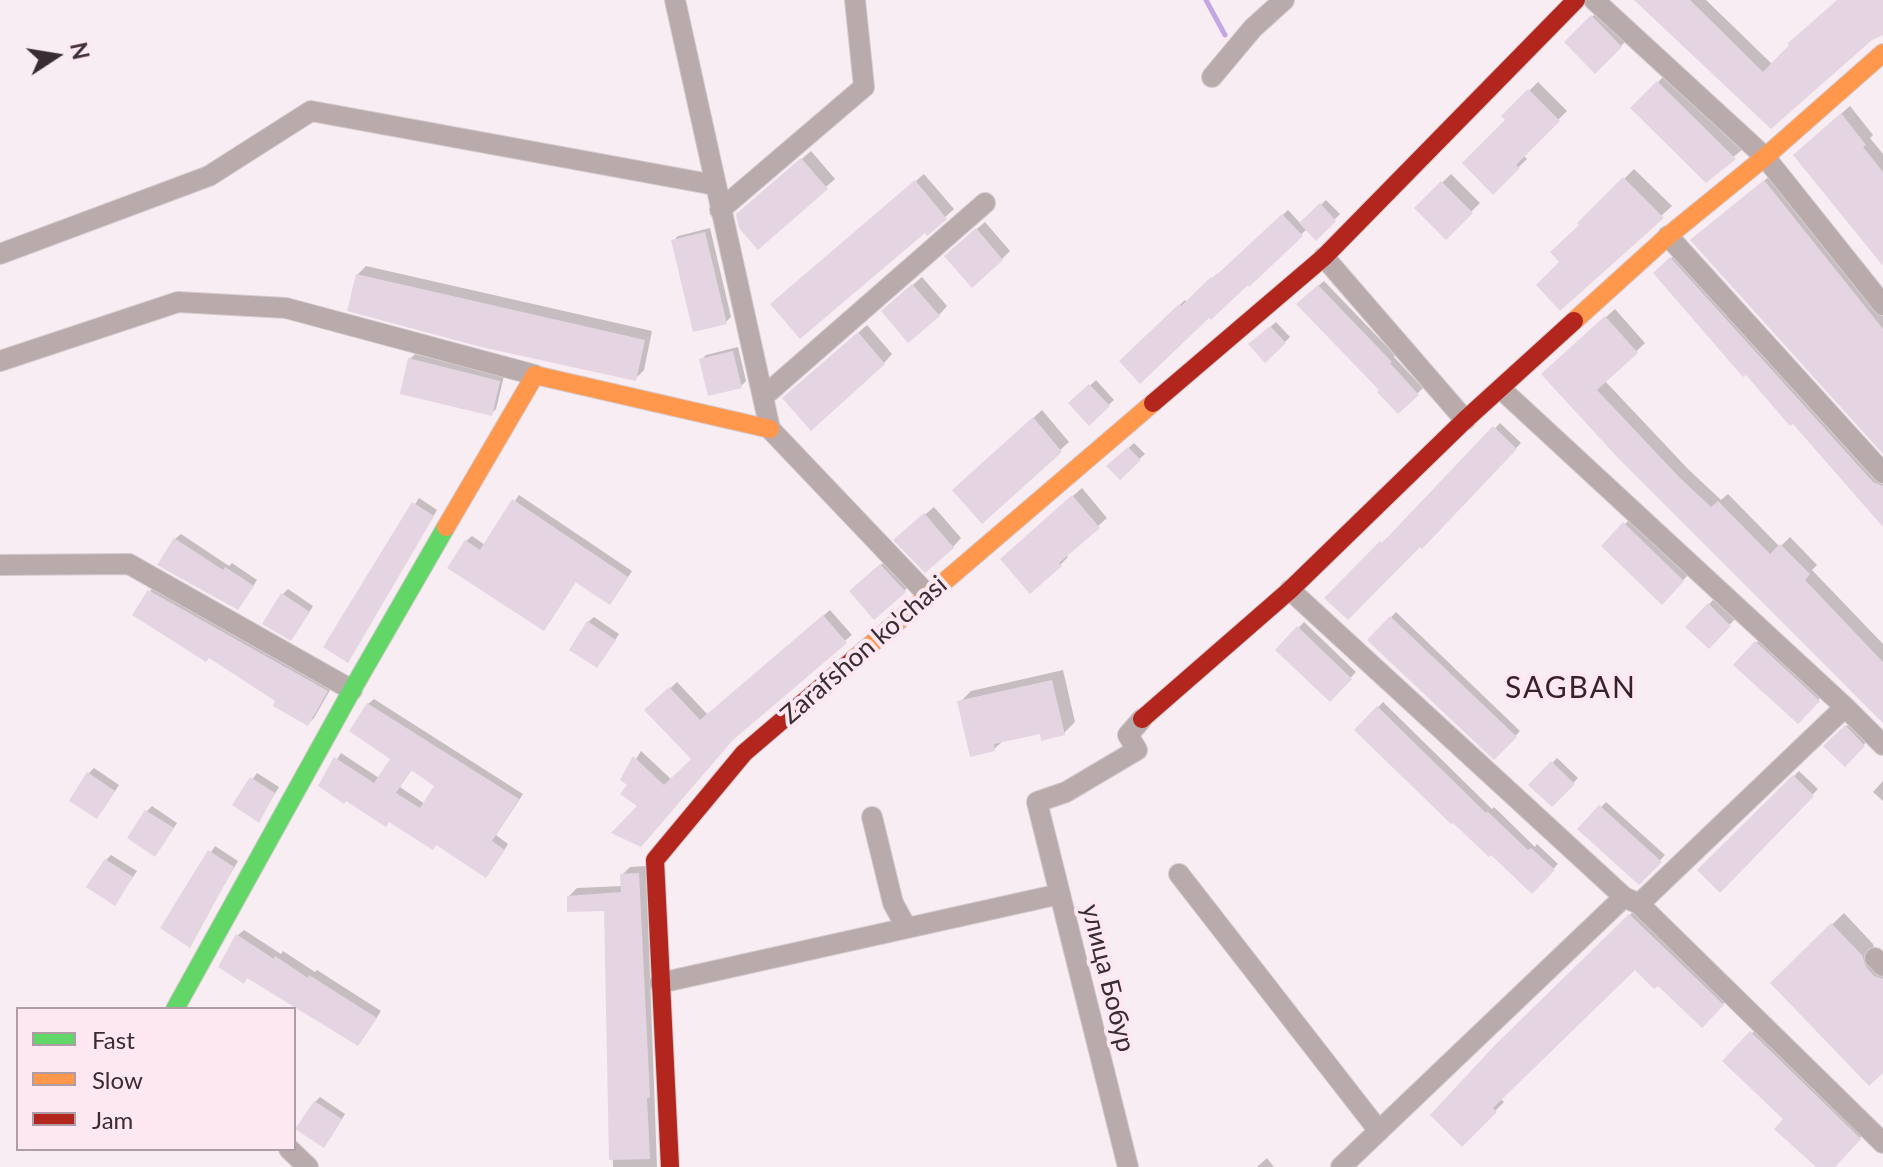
<!DOCTYPE html>
<meta charset="utf-8">
<style>
body{margin:0}
#map{position:relative;width:1883px;height:1167px;overflow:hidden;background:#f8edf2;font-family:Lato,sans-serif}
canvas{display:block}
.legend{position:absolute;left:16px;top:1007px;width:280px;height:144px;box-sizing:border-box;background:#fde8f2;border:2px solid #af9da5;margin:0;padding:10px 14px;list-style:none;font-size:24px;color:#392c32}
.legend li{display:flex;align-items:center;gap:16px;height:40px}
.legend b{width:40px;border:2px solid #af9da5}
.north{position:absolute;left:16px;top:16px;width:80px;height:80px;-webkit-text-stroke:6px #fde8f2;paint-order:stroke;rotate:78deg;font-size:22px;font-weight:700;line-height:32px;text-align:center;color:#392c32}
.north::after{content:'';display:block;margin:auto;width:28px;height:36px;background:#392c32;clip-path:polygon(50% 0,100% 100%,50% 72%,0 100%)}
</style>
<div id="map">
<canvas width="1883" height="1167"></canvas>
<ul class="legend">
<li><b style="height:10px;background:#63d668"></b>Fast</li>
<li><b style="height:10px;background:#ff974d"></b>Slow</li>
<li><b style="height:10px;background:#b3261e"></b>Jam</li>
</ul>
<div class="north">N</div>
</div>
<script>
const c = document.querySelector('canvas').getContext('2d');
c.lineJoin = 'round';
function fillPath(path, color) {
  c.fillStyle = color;
  c.fill(path, 'evenodd');
}
function toPath(rows) {
  const path = new Path2D();
  for (const r of rows) {
    path.moveTo(r[0], r[1]);
    for (let i = 2; i < r.length; i += 2) path.lineTo(r[i], r[i + 1]);
  }
  return path;
}
function stroke(path, color, width, dash) {
  c.strokeStyle = color;
  c.lineWidth = width;
  c.lineCap = dash ? 'butt' : 'round';
  c.setLineDash(dash || []);
  c.stroke(path);
}
function label(font, color, halo, rows, align = 'center') {
  c.font = font + ' Lato,sans-serif';
  c.lineWidth = 8;
  c.setLineDash([]);
  c.textBaseline = 'middle';
  c.strokeStyle = halo;
  c.fillStyle = color;
  for (const [text, x, y, turn = 0] of rows) {
    c.save();
    c.translate(x, y);
    c.rotate((+turn || 0) * Math.PI / 180);
    c.textAlign = isNaN(turn) ? turn : align;
    if (halo) c.strokeText(text, 0, 0);
    c.fillText(text, 0, 0);
    c.restore();
  }
}
fillPath(toPath([
 [1637,0,1706,0,1773,65,1839,0,1883,0,1883,32,1871,38,1771,126],
 [1600,9,1629,38,1595,71,1567,42],
 [1666,74,1743,149,1706,180,1633,108],
 [1538,82,1567,111,1523,155,1527,159,1493,192,1508,120,1504,116],
 [1850,106,1873,135,1870,138,1883,154,1883,263,1803,147],
 [811,151,835,179,758,247,747,206],
 [1634,169,1672,206,1560,308,1562,262,1580,223],
 [1775,172,1883,308,1883,448,1702,231],
 [924,174,954,209,928,233,925,230,781,296],
 [1451,174,1480,203,1446,237,1417,208],
 [1326,200,1340,214,1316,238,1307,229,1249,284,1122,361,1185,300,1187,302,1217,274,1219,275,1288,210,1301,224],
 [985,222,1010,251,1002,259,955,248],
 [710,228,731,317,726,322,673,241,678,236],
 [1681,249,1883,472,1883,524,1666,263],
 [366,266,652,331,644,370,635,379,357,275],
 [922,277,947,306,939,315,892,303],
 [1324,281,1395,355,1394,357,1423,388,1398,412,1303,299],
 [1615,309,1645,343,1605,381,1688,469,1721,500,1728,494,1780,547,1790,537,1817,565,1812,570,1883,644,1883,721,1552,366],
 [1276,322,1290,337,1266,360,1256,339],
 [867,325,892,354,884,363,793,390],
 [738,347,746,381,741,386,701,360,706,355],
 [415,354,504,376,496,409,491,414,410,359],
 [1096,380,1114,400,1089,423,1071,404],
 [1042,410,1069,442,982,521,963,482],
 [1500,423,1521,443,1348,618,1327,598,1387,538,1389,540],
 [1134,443,1145,454,1120,477,1114,461],
 [1082,488,1107,518,1066,554,1068,557,1060,565,1011,551],
 [519,495,632,571,615,597,576,581,549,623,466,541,472,536,485,545],
 [419,498,437,510,348,661,326,646],
 [934,507,961,538,953,547,904,532],
 [1630,519,1688,575,1662,602,1604,546],
 [181,534,229,566,232,563,257,580,242,603,175,539],
 [890,557,912,583,904,591,860,583],
 [156,585,333,685,314,718,308,724,278,701,150,591],
 [288,589,313,606,296,633,283,594],
 [1714,599,1735,619,1709,646,1688,626],
 [830,610,852,635,640,806,629,784,623,780,641,751,672,780,693,759,647,710,677,682,708,715],
 [1396,612,1520,731,1494,758,1370,640],
 [594,617,619,634,602,660,588,622],
 [1304,622,1356,672,1330,700,1278,650],
 [1761,638,1823,695,1798,722,1735,664],
 [1063,670,1075,722,1064,733,1041,731,1004,740,994,749,960,702,971,691],
 [374,699,523,794,496,835,508,844,491,870,321,786,341,753,379,778,392,758,368,704],
 [412,769,437,785,425,804,400,787],
 [1383,702,1492,809,1494,807,1535,847,1537,844,1558,864,1532,891,1357,730],
 [1851,722,1869,739,1845,765,1826,746],
 [1557,758,1578,778,1552,805,1531,785],
 [94,768,119,785,102,811,88,774],
 [1799,771,1818,789,1720,890,1700,870],
 [257,773,279,787,259,820,235,804],
 [1883,781,1883,801,1873,792],
 [1606,802,1665,855,1639,882,1580,829],
 [152,806,177,823,160,849,147,811],
 [215,846,238,861,189,945,163,928],
 [111,855,137,871,119,898,106,860],
 [646,866,657,1167,613,1167,606,909,569,896,577,888,622,886,622,875,630,867],
 [1638,907,1731,996,1702,1025,1658,983,1635,967,1500,1098,1504,1102,1462,1144,1497,1047],
 [1844,913,1873,944,1877,956,1883,962,1883,1070,1772,983],
 [244,930,281,954,283,951,315,972,317,970,381,1011,364,1037,358,1043,237,936],
 [1760,1025,1867,1130,1833,1167,1818,1167,1786,1119,1725,1061],
 [320,1097,345,1114,329,1140,315,1102],
 [1267,1158,1274,1167,1257,1167]
]), '#0003');
stroke(toPath([
 [1206,0,1225,35]
]), '#c3a7e3', 5);
fillPath(toPath([
 [1634,0,1690,0,1763,72,1789,45,1787,44,1837,0,1883,0,1883,35,1872,40,1771,129],
 [1591,15,1622,47,1595,74,1564,42],
 [1657,81,1736,159,1706,183,1630,108],
 [1528,89,1560,121,1516,165,1520,168,1493,195,1462,163,1505,120,1501,116],
 [1841,113,1866,145,1863,147,1883,172,1883,266,1793,155],
 [801,158,828,189,758,250,739,228,736,214],
 [1623,177,1664,218,1560,311,1536,285,1559,262,1550,252,1579,225,1577,223],
 [915,180,947,219,927,236,925,233,800,339,770,304],
 [1764,180,1883,329,1883,454,1690,240],
 [1441,181,1473,213,1446,240,1414,208],
 [1320,203,1336,221,1316,241,1299,223],
 [1282,214,1303,236,1249,287,1248,285,1211,320,1209,318,1140,384,1119,361,1179,304,1181,306,1211,277,1212,279],
 [976,228,1003,260,972,288,944,256],
 [705,232,727,324,693,332,671,240],
 [1670,257,1873,482,1883,486,1883,527,1793,424,1790,426,1746,375,1743,377,1653,273],
 [356,274,645,340,636,381,481,347,347,311],
 [912,284,940,316,908,343,881,311],
 [1318,285,1392,362,1390,363,1419,395,1398,414,1377,392,1379,390,1296,304],
 [1605,316,1638,353,1597,390,1680,478,1711,507,1718,501,1770,554,1780,544,1810,574,1805,580,1883,662,1883,723,1618,458,1541,374],
 [1270,326,1286,343,1265,363,1248,344],
 [858,332,885,364,811,431,782,398],
 [733,351,742,388,708,396,699,359],
 [408,358,500,381,492,416,400,394],
 [1089,384,1110,406,1089,426,1068,403],
 [1033,417,1062,452,982,524,952,490],
 [1493,426,1517,449,1422,549,1420,547,1348,620,1324,598,1380,541,1382,543],
 [1128,447,1141,460,1120,480,1106,466],
 [1072,495,1100,528,1059,563,1062,566,1030,594,1000,559],
 [512,499,628,577,610,605,575,582,544,631,447,568,465,540,480,550],
 [412,502,434,516,348,663,323,647],
 [924,513,954,548,925,573,893,540],
 [1623,522,1684,581,1662,605,1601,546],
 [174,538,223,570,225,567,254,586,238,610,157,565],
 [880,564,906,592,874,620,849,591],
 [148,590,328,691,308,726,273,706,275,701,209,658,206,662,132,615],
 [281,593,310,612,291,641,262,624],
 [1708,603,1731,626,1709,649,1685,627],
 [823,615,847,643,733,740,641,847,611,833,637,806,620,794,627,785,620,780,633,756,664,785,691,759,644,710,669,687,700,720],
 [1390,616,1517,737,1494,760,1367,640],
 [587,621,616,640,597,668,569,650],
 [1297,626,1352,679,1330,702,1275,650],
 [1755,641,1820,701,1798,724,1733,665],
 [1052,680,1065,735,1041,741,1040,734,994,744,995,751,970,757,957,701],
 [367,703,519,799,492,841,505,850,486,878,436,845,433,850,389,822,386,827,346,801,344,804,318,786,334,757,374,783,390,759,349,731],
 [411,770,434,786,420,808,396,793],
 [1377,706,1486,813,1487,811,1528,850,1531,848,1555,870,1532,894,1491,855,1489,857,1453,823,1451,824,1354,730],
 [1845,725,1865,746,1845,767,1823,746],
 [1551,761,1575,784,1552,807,1528,785],
 [87,772,115,791,97,819,69,801],
 [1793,775,1814,796,1720,893,1697,870],
 [250,777,275,793,259,823,232,805],
 [1599,805,1662,862,1639,885,1577,829],
 [145,810,174,828,155,857,127,838],
 [208,850,234,867,190,948,160,928],
 [105,859,133,877,115,906,86,887],
 [639,873,650,1098,647,1098,650,1159,609,1160,604,911,567,912,567,896,621,892,620,874],
 [1629,914,1724,1005,1702,1028,1658,986,1654,989,1635,970,1493,1108,1497,1112,1462,1147,1430,1115,1495,1045],
 [1831,923,1862,955,1866,967,1874,976,1883,979,1883,1073,1869,1086,1770,983],
 [236,934,274,959,275,956,308,978,309,975,377,1018,358,1046,247,978,244,984,218,967],
 [1750,1031,1861,1139,1835,1167,1816,1167,1774,1129,1783,1119,1722,1061],
 [314,1101,342,1119,324,1148,295,1129]
]), '#e5d5e3');
const street = toPath([
 [675,0,770,429,928,595],
 [1594,0,1765,157,1883,305],
 [1212,77,1253,28,1284,0],
 [720,210,864,87,855,0],
 [1668,236,1883,473],
 [0,254,209,176,311,111,715,185],
 [1324,257,1465,420],
 [0,361,178,302,286,308,535,375],
 [1501,389,1845,707,1883,745],
 [763,397,985,203],
 [0,565,129,564,352,690],
 [1290,590,1624,897,1639,904,1883,1143],
 [872,817,893,903,906,927],
 [1179,874,1379,1131],
 [1639,904,1845,707],
 [1875,958,1883,966],
 [660,983,1060,894],
 [289,1149,308,1167],
 [1128,1167,1037,802,1066,792,1137,750,1128,735,1142,719],
 [1341,1167,1624,897]
]);
const fast = toPath([
 [175,1009,352,690,446,527]
]);
const slow = toPath([
 [1574,321,1668,236,1765,157,1883,53],
 [446,527,535,375,770,429],
 [854,659,1153,403]
]);
const jam = toPath([
 [1153,403,1324,257,1576,0],
 [1142,719,1290,590,1465,420,1574,321],
 [670,1167,655,860,744,753,854,659]
]);
stroke(street, '#d5cbcf', 22);
stroke(fast, '#d5cbcf', 20);
stroke(slow, '#d5cbcf', 20);
stroke(jam, '#d5cbcf', 20);
stroke(street, '#b9aaac', 20);
stroke(fast, '#63d668', 18);
stroke(slow, '#ff974d', 18);
stroke(jam, '#b3261e', 18);
label('26px', '#392c32', '#fde8f2', [
 ["Zarafshon ko'chasi",864,650,-41],
 ["улица Бобур",1108,978,76]
]);
c.letterSpacing = '2px';
label('30px', '#39202d', '#fde8f2', [
 ["SAGBAN",1571,688]
]);
c.letterSpacing = '0px';
</script>
